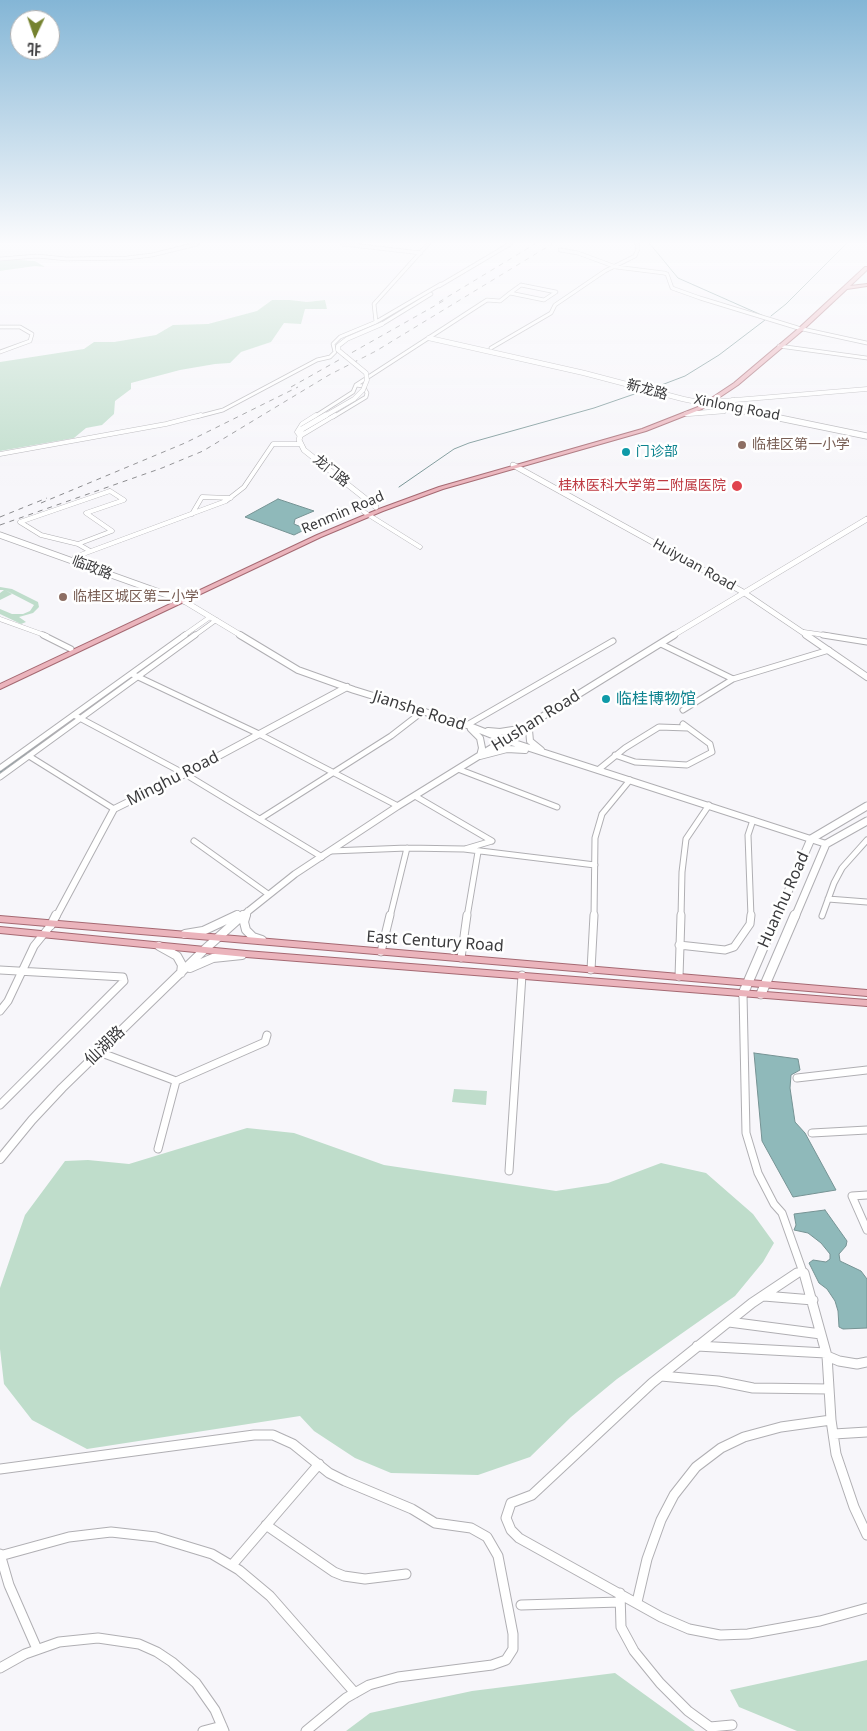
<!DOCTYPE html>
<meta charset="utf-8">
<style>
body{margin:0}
#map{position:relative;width:867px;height:1731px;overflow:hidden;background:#f7f6fa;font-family:"Noto Sans","Noto Sans SC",sans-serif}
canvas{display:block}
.north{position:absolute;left:10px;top:10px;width:50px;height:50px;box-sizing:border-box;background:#fff;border:1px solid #b0b0b1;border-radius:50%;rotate:183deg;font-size:14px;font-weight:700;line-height:20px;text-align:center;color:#3a3a3c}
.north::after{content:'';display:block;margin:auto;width:18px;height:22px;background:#75822f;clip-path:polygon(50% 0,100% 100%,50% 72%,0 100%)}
</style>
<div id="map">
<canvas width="867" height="1731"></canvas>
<div class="north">北</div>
</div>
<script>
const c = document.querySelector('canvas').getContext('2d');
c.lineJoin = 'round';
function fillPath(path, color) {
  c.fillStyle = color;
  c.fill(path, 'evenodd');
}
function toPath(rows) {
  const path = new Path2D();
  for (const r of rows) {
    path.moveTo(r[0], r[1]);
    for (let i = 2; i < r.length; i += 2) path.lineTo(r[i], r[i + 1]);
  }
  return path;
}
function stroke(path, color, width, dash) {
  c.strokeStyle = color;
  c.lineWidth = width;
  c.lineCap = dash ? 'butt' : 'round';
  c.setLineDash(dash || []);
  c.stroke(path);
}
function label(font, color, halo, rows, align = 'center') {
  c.font = font + ' "Noto Sans","Noto Sans SC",sans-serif';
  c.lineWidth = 5;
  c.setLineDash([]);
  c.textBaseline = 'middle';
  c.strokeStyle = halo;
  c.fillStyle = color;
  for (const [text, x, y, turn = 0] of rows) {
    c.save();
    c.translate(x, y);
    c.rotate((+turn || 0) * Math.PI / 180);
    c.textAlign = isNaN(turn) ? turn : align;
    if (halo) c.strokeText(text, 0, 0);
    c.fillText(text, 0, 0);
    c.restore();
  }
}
fillPath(toPath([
 [0,259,35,261,45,267,35,266,0,271],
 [272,300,290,300,307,302,325,300,327,309,305,309,301,324,284,323,271,342,241,352,230,363,215,364,180,370,131,383,131,389,115,401,114,414,102,425,86,428,74,438,0,451,0,362,84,349,94,342,114,342,156,335,173,325,208,324,257,311],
 [0,587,12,589,38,602,39,607,33,613,19,617,26,622,21,624,0,614,0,609,12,614,23,614,30,611,34,605,5,590,12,594,0,600,0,593,4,590,0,590],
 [454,1089,487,1091,486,1105,452,1102],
 [247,1128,294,1133,384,1165,556,1191,608,1183,661,1163,706,1173,753,1214,774,1243,763,1262,735,1296,617,1379,571,1417,530,1457,478,1475,391,1473,355,1458,314,1431,300,1416,87,1449,32,1420,4,1384,0,1349,0,1288,25,1215,65,1161,88,1160,129,1164],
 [867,1660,867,1731,797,1731,739,1707,730,1690],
 [615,1673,695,1731,346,1731,370,1713,472,1691]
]), '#bfddcb');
const water = toPath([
 [278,499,314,511,295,519,294,524,306,529,294,535,245,517,278,499],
 [754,1053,798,1059,800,1070,791,1075,790,1088,795,1122,805,1133,836,1190,793,1197,762,1141,754,1053],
 [825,1210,847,1241,846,1246,839,1254,840,1261,861,1271,867,1279,867,1328,843,1329,839,1327,838,1311,835,1301,827,1289,819,1283,809,1263,813,1260,826,1262,830,1259,830,1254,821,1243,808,1233,794,1230,796,1225,794,1214,825,1210]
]);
fillPath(water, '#8fb9ba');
stroke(water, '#769394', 1);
stroke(toPath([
 [650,244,678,278,766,317],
 [771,316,786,304,846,244],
 [651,389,685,376,719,355,765,320],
 [399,487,454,449,469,443,594,408,646,390]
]), '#769394', 1);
stroke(toPath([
 [80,716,88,710],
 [0,772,72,721]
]), '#769394', 2);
const minorFar4 = toPath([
 [343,244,421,253],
 [560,250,578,253,616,267,664,273,667,274,672,288,700,298,798,328,867,343],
 [0,259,37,256,67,259,127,258,152,255,197,244],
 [521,285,556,292,544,300,510,293,521,285],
 [439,286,510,244],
 [376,322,374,304,428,244],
 [382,324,431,294],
 [0,327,20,327,32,334,30,341,0,352],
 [779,346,867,358],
 [491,348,551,313,555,305,605,271,635,256,638,249,637,244],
 [356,385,487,300,500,301,510,293],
 [196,417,223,410,317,360,330,357,335,352,333,344,340,337,376,322,441,284],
 [314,417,353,392,356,385,363,386,367,393,366,397,333,417]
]);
const minorFar3 = toPath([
 [316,415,302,424,297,432,300,436,335,415],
 [0,454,166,424,201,415],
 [110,491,124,500,86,513,112,531,78,544,41,535,20,522,110,491],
 [364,512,420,547],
 [192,514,202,497,231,498],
 [78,544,90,551],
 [75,557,226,501,244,487,273,444,300,444],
 [0,619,47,636],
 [804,632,831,636],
 [183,636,210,617],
 [194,636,216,620]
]);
const minorFar2 = toPath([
 [43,635,71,649],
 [823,635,867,642],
 [661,644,733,679],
 [132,674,259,734,398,806],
 [683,710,733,679,829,650],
 [74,715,185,774,322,857],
 [467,725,613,641],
 [615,755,635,762,687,765,712,752,710,744,683,724],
 [29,756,114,809],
 [0,768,185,635],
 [458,769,557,807],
 [598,770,625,748,659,727,688,728],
 [0,777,195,635],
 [415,796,492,841],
 [260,819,391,736,422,712],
 [194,841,268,894],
 [465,849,492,841],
 [331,851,407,848,464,849,595,865],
 [828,899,867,902],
 [822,916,834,883,842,868,867,840],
 [390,917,407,848],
 [467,917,478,852],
 [594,917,595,838,602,814,630,780],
 [681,917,682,872,686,839,709,805],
 [751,917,748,835,753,820]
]);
const minorFar1 = toPath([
 [679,945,725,950,734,947,750,924,751,915],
 [381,952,390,915],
 [461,958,467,915],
 [0,970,123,977,124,981,0,1105],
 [591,970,594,915],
 [679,977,681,915],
 [743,994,746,1133,758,1173,774,1204,782,1213,804,1275],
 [0,1011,8,1001,34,946,51,925],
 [99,1052,176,1081,265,1042,267,1035],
 [797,1078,867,1070],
 [812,1133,867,1130],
 [158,1149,176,1081],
 [509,1171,522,975],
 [867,1195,852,1196,867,1230],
 [795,1275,802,1270]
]);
const minor = toPath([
 [797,1273,752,1303,652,1383,532,1495,511,1503,506,1518,511,1530,519,1538,661,1617,689,1629,720,1635,748,1634,820,1621,867,1608],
 [804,1273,827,1356,831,1420,836,1454,854,1507,867,1535],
 [764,1296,813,1300],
 [729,1322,821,1334],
 [697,1346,826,1353],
 [827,1356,839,1361,857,1364,867,1362],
 [661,1376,718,1381,753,1388,829,1389],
 [834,1434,867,1432],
 [0,1469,254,1435,273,1435,293,1444,329,1473,345,1481,412,1509,435,1523,471,1528,487,1537,498,1556,513,1634,513,1649,506,1660,492,1665,398,1677,369,1685,346,1698,306,1731],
 [266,1525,334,1572,344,1576,365,1579,406,1574],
 [0,1554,9,1585,37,1649],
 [0,1556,69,1537,111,1532,156,1537,212,1554,239,1570,270,1596,355,1693],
 [232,1565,319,1464],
 [620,1593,621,1627,634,1651,660,1683,688,1711,710,1727,732,1725],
 [637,1602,647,1559,661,1520,674,1495,696,1467,721,1448,744,1437,781,1427,831,1420],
 [521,1605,620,1602],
 [0,1668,25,1654,59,1642,98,1638,139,1644,157,1652,172,1662,196,1683,215,1710,224,1731],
 [203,1731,222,1726]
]);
const tertiaryFar3 = toPath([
 [711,402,867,389]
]);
const tertiaryFar2 = toPath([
 [302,429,299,440,304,450,376,507],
 [513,465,743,592,808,636],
 [184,601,242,636],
 [672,636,867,519]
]);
const tertiaryFar1 = toPath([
 [240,635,298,670,354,690,467,725,505,740,826,844],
 [806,635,867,677],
 [531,724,529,730,530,741,541,750],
 [471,729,480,738,482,748,480,756,507,749,525,750],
 [488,731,500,732,519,729],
 [56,917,114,809,185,774,347,687],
 [234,917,238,915],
 [241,917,295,874,398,806,674,635],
 [246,917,248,911]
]);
const tertiary = toPath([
 [246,915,244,922,246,930,253,937,262,940],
 [51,925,56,915],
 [185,934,203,931,237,915],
 [159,946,177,956,182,965,181,973],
 [190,968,213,958,242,955],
 [0,1159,32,1120,62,1088,204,950,243,915]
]);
const secondaryFar3 = toPath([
 [429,338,584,373,683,399,771,417],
 [733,400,730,403,735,407],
 [686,414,724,411]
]);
const secondaryFar2 = toPath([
 [765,415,867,436],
 [0,535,184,601]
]);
const secondaryFar1 = toPath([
 [777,917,811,839,867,806],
 [795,917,826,844,867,821]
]);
const secondary = toPath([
 [743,994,777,915],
 [761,994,795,915]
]);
const primary = toPath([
 [865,267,867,267,867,270,850,286,867,284,867,286,847,289,803,330,738,385,702,409,646,431,443,489,383,511,321,537,0,689,0,684,317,535,379,509,439,487,642,429,698,407,734,383,799,328,865,267],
 [0,916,867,990,867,996,0,922,0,916],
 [0,927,246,951,867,1000,867,1006,246,957,0,933,0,927]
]);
stroke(minorFar4, '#b0afb3', 4.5);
stroke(minorFar3, '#b0afb3', 5);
stroke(minorFar2, '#b0afb3', 7);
stroke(minorFar1, '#b0afb3', 9);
stroke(minor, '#b0afb3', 11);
stroke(tertiaryFar3, '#b0afb3', 5);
stroke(tertiaryFar2, '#b0afb3', 6);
stroke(tertiaryFar1, '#b0afb3', 8);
stroke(tertiary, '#b0afb3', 10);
stroke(secondaryFar3, '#b0afb3', 5.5);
stroke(secondaryFar2, '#b0afb3', 7);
stroke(secondaryFar1, '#b0afb3', 9);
stroke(secondary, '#b0afb3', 11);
stroke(primary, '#a56972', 2);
stroke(minorFar4, '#fff', 3);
stroke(minorFar3, '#fff', 4);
stroke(minorFar2, '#fff', 5);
stroke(minorFar1, '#fff', 7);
stroke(minor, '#fff', 9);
stroke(tertiaryFar3, '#fff', 4);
stroke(tertiaryFar2, '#fff', 5);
stroke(tertiaryFar1, '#fff', 6);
stroke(tertiary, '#fff', 8);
stroke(secondaryFar3, '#fff', 4.5);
stroke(secondaryFar2, '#fff', 5.5);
stroke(secondaryFar1, '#fff', 7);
stroke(secondary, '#fff', 9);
fillPath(primary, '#ebb4bc');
stroke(toPath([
 [439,302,535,244],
 [291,387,445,300],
 [41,503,185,443,298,387],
 [0,517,47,498],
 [0,525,162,468,203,451,329,375,376,351,552,244]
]), '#8a8a8d', 1, [5, 5]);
const tertiaryBridgeFar1 = toPath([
 [323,417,354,399,363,390,367,380,366,373,338,350,338,346,347,339,382,324]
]);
const tertiaryBridge = toPath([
 [302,429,326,415]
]);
stroke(tertiaryBridgeFar1, '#b0afb3', 5, []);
stroke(tertiaryBridge, '#b0afb3', 6, []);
stroke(tertiaryBridgeFar1, '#fff', 4);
stroke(tertiaryBridge, '#fff', 5);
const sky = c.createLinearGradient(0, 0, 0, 486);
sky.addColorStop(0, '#84b6d6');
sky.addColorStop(0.5, '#fbfbfd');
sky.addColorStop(1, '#fbfbfd00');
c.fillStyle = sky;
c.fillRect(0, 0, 867, 486);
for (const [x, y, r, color] of [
 [742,445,5,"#8d6e63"],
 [626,452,5,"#0f9aa8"],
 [737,486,6,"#e0444e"],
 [63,597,5,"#8d6e63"],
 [606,699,5,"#0f9aa8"]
]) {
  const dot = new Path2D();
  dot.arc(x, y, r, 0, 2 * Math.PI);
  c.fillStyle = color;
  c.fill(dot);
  stroke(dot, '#fff', 2);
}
label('14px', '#3a3a3c', '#fff', [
 ["新龙路",647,390,15],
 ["Xinlong Road",737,408,11],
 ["龙门路",331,471,39],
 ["Renmin Road",343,513,-23],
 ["Huiyuan Road",694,565,29],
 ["临政路",92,568,21]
]);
label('14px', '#785e54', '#fff', [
 ["临桂区第一小学",752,445],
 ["临桂区城区第二小学",73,597]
], 'left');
label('14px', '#0d838f', '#fff', [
 ["门诊部",636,452]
], 'left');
label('14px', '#be3a42', '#fff', [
 ["桂林医科大学第二附属医院",726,486]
], 'right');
label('16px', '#0d838f', '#fff', [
 ["临桂博物馆",616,699]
], 'left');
label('16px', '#3a3a3c', '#fff', [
 ["Jianshe Road",419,711,18],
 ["Hushan Road",536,721,-32],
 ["Minghu Road",173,779,-27],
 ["Huanhu Road",784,900,-66],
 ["East Century Road",435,942,4],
 ["仙湖路",105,1046,-44]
]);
</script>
